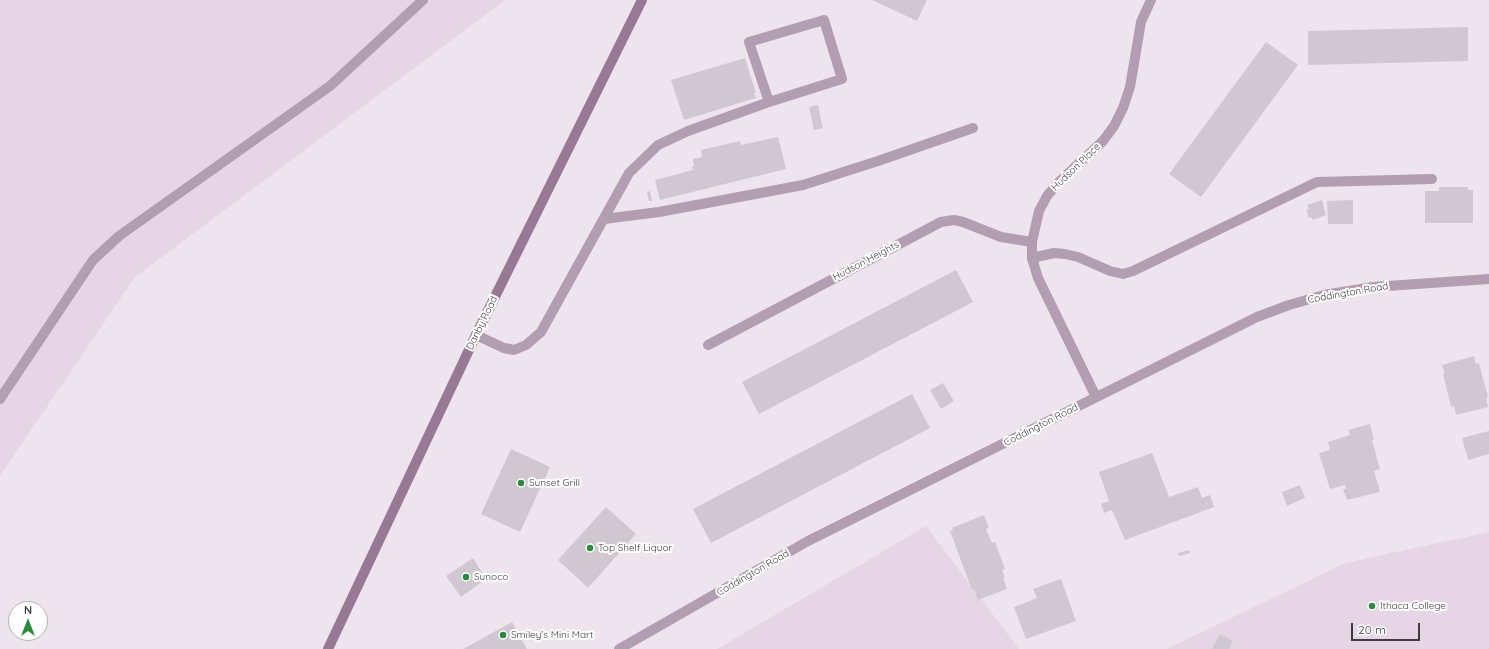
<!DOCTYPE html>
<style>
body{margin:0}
#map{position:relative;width:1489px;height:649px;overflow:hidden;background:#eee4ee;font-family:Quicksand,sans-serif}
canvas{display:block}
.north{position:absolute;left:8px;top:601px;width:40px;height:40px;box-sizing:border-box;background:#fff;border:1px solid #b2b1b2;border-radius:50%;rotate:0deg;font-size:11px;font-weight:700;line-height:16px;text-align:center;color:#3f3b3f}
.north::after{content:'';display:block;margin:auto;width:14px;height:18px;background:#2a8a3d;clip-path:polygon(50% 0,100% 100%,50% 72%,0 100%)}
.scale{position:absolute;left:1351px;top:623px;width:69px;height:18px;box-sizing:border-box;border:2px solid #3f3b3f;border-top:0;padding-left:5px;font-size:12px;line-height:14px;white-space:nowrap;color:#3f3b3f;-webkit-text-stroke:3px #fff;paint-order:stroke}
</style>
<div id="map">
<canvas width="1489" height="649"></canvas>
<div class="north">N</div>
<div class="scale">20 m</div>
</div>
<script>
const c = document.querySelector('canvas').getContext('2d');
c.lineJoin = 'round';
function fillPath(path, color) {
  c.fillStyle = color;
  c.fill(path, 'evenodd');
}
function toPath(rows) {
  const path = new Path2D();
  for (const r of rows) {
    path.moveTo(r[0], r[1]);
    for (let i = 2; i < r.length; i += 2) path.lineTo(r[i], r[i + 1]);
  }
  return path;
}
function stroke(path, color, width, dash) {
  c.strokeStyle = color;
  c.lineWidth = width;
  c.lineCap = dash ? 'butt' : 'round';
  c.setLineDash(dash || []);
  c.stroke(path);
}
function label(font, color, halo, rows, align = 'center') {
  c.font = font + ' Quicksand,sans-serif';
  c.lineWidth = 4;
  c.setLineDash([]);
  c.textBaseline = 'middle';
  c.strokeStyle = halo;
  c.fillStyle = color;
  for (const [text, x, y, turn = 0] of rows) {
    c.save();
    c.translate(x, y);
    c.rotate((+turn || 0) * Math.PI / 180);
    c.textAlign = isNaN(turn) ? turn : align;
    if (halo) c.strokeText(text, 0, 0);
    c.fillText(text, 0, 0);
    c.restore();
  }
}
fillPath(toPath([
 [0,0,505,0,135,277,0,476],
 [926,526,1019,649,717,649],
 [1489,532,1489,649,1167,649,1345,563]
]), '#e6d6e5');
fillPath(toPath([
 [872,0,927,0,917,21],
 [1468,27,1468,61,1308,65,1308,31],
 [1266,42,1298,65,1201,197,1169,174],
 [745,58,756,93,754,93,756,98,684,120,671,80],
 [818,105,823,128,814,130,809,107],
 [778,137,786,169,660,200,655,180,693,170,692,167,694,166,693,159,702,157,701,150,740,141,741,145],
 [1439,187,1468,187,1468,190,1473,190,1473,223,1425,223,1425,191,1439,191],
 [650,191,652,201,649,201,647,192],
 [1322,200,1326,215,1313,220,1311,217,1309,218,1306,210,1309,209,1307,205],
 [1353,200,1353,224,1328,224,1327,201],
 [956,270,973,302,759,414,742,382],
 [1474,356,1476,364,1479,363,1488,397,1486,398,1488,407,1456,415,1454,406,1451,407,1443,374,1445,374,1442,365],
 [943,383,954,401,941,409,930,390],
 [912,394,930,428,711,543,693,509],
 [1370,424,1374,439,1372,440,1380,469,1374,471,1380,492,1347,500,1343,489,1346,489,1345,485,1330,489,1319,453,1330,450,1328,442,1350,435,1348,430],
 [1489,431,1489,454,1468,460,1462,438],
 [511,449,550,467,520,532,481,514],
 [1152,453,1169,497,1198,487,1202,498,1210,495,1214,507,1125,540,1112,510,1104,513,1101,504,1109,501,1099,472],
 [1300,485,1305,498,1287,506,1282,492],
 [606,507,636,534,588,588,558,560],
 [984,515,989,528,986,529,992,543,995,542,1005,569,1002,570,1005,577,1003,578,1007,589,978,600,974,589,972,590,950,531,953,530,952,528],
 [1189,550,1190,553,1179,556,1178,553],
 [473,558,486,579,461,597,446,576],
 [1061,579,1076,621,1026,639,1014,607,1037,598,1033,589],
 [512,622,527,649,463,649],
 [1220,634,1233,641,1229,649,1212,649]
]), '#d1c7d1');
stroke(toPath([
 [604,219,659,212,803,185,878,161,973,128],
 [1032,258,1054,253,1065,254,1078,257,1110,271,1123,274,1133,271,1317,182,1432,179],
 [476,335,504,348,514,350,526,345,541,332,629,173,658,145,688,131,769,102,842,79,824,20,749,42,769,102],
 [0,399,93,260,119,236,330,86,423,0]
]), '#b29db1', 10);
stroke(toPath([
 [708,345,941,222,954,220,963,222,1001,237,1032,242],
 [1096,397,1038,278,1032,258,1032,242,1039,211,1047,196,1058,183,1103,141,1114,126,1123,108,1130,87,1141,22,1151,0]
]), '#b29db1', 10);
stroke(toPath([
 [619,649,808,541,1257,317,1289,305,1324,295,1373,287,1489,279]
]), '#b29db1', 10);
stroke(toPath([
 [328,649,476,335,642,0]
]), '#977996', 10);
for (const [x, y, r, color] of [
 [521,483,4,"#2a8a3d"],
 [590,548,4,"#2a8a3d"],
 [466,577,4,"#2a8a3d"],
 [1372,606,4,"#2a8a3d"],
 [503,635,4,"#2a8a3d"]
]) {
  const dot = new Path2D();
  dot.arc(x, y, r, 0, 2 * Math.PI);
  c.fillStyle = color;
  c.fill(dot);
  stroke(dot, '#fff', 1.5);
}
label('10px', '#3f3b3f', '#fff', [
 ["Hudson Place",1076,167,-44],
 ["Hudson Heights",866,261,-28],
 ["Coddington Road",1348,293,-10],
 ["Danby Road",482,323,-64],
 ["Coddington Road",1041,425,-27],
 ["Coddington Road",753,573,-30]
]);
label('10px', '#3f3b3f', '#fff', [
 ["Sunset Grill",529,483],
 ["Top Shelf Liquor",598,548],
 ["Sunoco",474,577],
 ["Ithaca College",1380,606],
 ["Smiley's Mini Mart",511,635]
], 'left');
</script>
